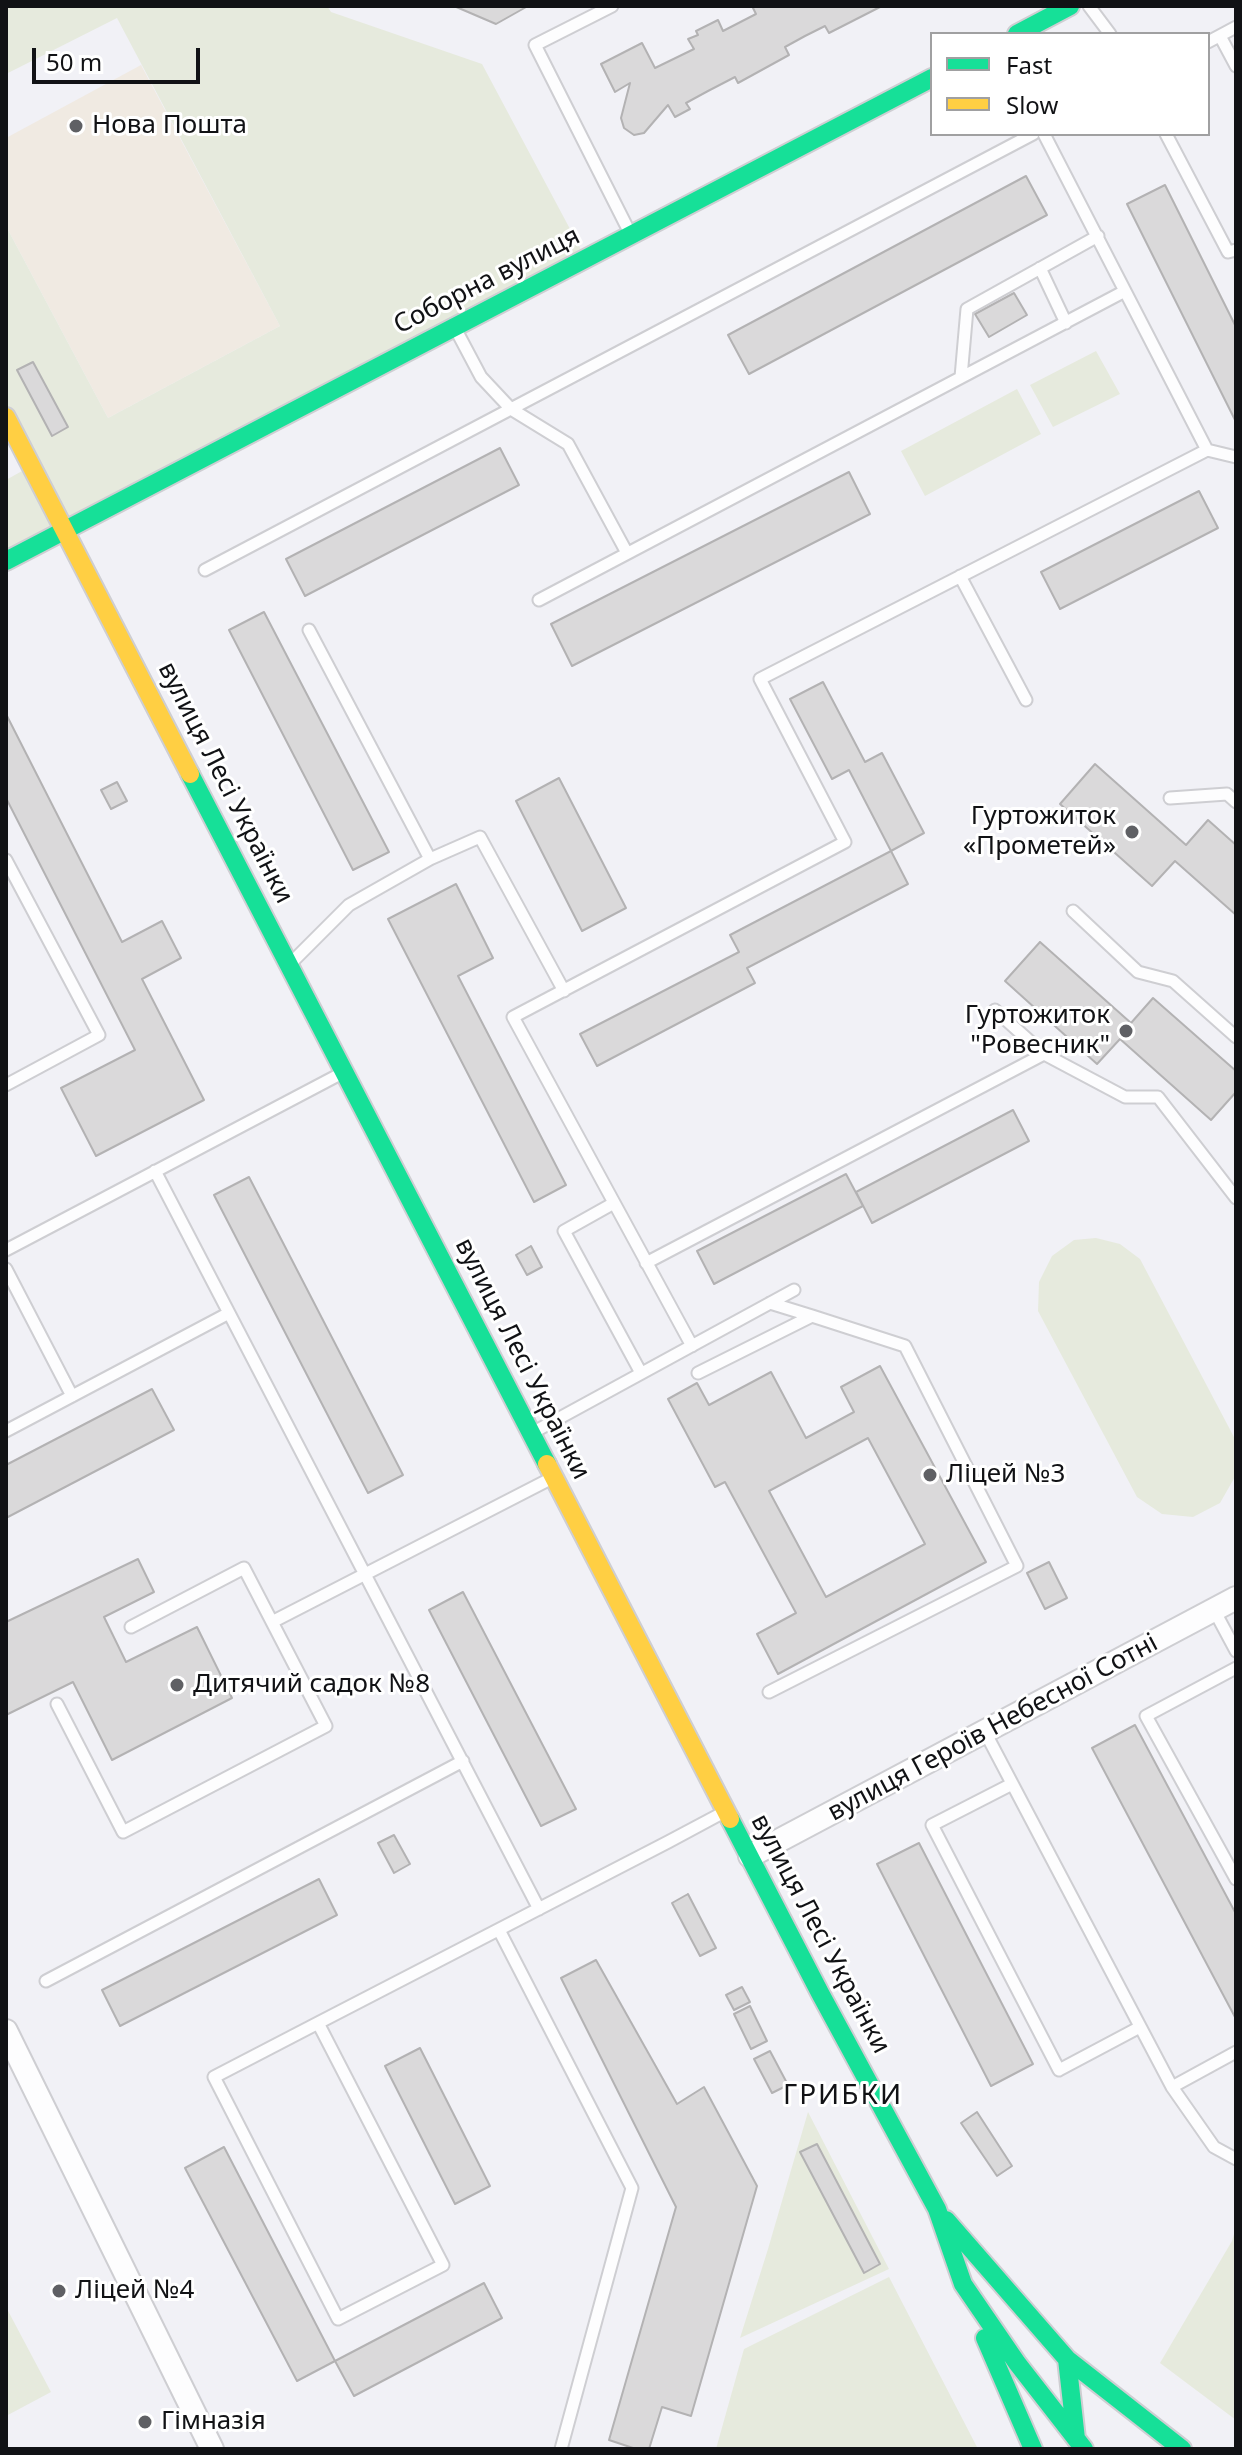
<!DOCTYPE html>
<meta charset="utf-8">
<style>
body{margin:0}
#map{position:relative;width:1242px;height:2455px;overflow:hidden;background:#f1f1f6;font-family:"Noto Sans",sans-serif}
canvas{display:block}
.frame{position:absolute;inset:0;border:8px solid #111215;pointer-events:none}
.legend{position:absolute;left:930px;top:32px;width:280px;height:104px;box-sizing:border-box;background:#fff;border:2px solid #a0a0a1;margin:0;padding:10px 14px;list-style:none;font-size:24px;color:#111215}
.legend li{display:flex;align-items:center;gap:16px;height:40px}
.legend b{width:40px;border:2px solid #a0a0a1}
.scale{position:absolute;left:32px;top:48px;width:168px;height:36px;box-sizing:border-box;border:4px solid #111215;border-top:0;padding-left:10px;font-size:24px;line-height:28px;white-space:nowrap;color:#111215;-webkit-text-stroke:6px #fff;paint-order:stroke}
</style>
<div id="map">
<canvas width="1242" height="2455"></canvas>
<div class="frame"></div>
<ul class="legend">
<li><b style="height:10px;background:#16e098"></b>Fast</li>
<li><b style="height:10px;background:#ffcf43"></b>Slow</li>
</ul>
<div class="scale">50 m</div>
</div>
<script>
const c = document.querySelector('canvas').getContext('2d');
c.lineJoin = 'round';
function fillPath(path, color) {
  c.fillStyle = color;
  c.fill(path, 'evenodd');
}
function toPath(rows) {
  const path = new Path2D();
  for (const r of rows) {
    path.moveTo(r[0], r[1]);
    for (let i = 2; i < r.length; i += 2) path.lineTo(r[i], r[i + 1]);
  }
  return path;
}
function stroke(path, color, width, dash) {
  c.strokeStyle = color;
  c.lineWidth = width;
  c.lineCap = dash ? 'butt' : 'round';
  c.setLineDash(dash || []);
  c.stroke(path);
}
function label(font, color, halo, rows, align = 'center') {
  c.font = font + ' "Noto Sans",sans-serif';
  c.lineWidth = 6;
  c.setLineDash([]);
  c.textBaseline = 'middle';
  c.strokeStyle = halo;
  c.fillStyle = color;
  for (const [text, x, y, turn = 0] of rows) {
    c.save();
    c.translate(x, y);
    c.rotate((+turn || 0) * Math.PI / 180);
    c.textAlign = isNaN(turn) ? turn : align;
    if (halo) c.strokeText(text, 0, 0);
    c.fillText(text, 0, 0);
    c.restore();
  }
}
fillPath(toPath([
 [141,65,280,326,108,418,6,226,6,138]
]), '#f0eae2');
fillPath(toPath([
 [6,6,327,6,331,12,482,64,586,259,6,561,6,480,31,466,6,417,6,226,108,418,280,326,117,18,6,74],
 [1096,351,1120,394,1053,427,1030,385],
 [1017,389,1041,434,925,496,901,451],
 [1096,1238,1120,1244,1140,1259,1235,1439,1236,1475,1220,1503,1193,1517,1162,1514,1137,1497,1038,1311,1039,1282,1052,1256,1074,1240],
 [808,2112,889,2269,740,2338,768,2249],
 [1236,2227,1236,2420,1160,2363,1232,2241],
 [889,2277,978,2449,716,2449,744,2349],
 [6,2307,51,2392,6,2416]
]), '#e6eadd');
const building = toPath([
 [454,6,528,6,496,24,454,6],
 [752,6,882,6,829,33,825,26,805,36,785,47,789,55,738,83,735,77,708,91,686,103,690,109,675,117,668,105,644,133,634,135,624,128,621,118,630,83,615,92,601,64,642,43,655,68,694,49,688,39,698,35,696,31,718,20,723,31,756,14,752,6],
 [1026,176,1047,215,749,374,728,335,1026,176],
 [1165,185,1236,327,1236,422,1127,204,1165,185],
 [1014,293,1027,315,989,337,975,314,1014,293],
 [33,362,68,427,52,436,17,370,33,362],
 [500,448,519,485,305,596,286,559,500,448],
 [849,472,870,514,572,666,551,624,849,472],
 [1199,491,1218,528,1060,609,1041,572,1199,491],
 [264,612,389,852,353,870,229,630,264,612],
 [823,682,865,762,882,753,924,833,891,851,849,770,832,779,790,699,823,682],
 [6,714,122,942,162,921,181,958,142,979,204,1100,96,1156,61,1088,135,1050,6,798,6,714],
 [1095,764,1186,845,1208,820,1236,845,1236,915,1175,861,1152,886,1060,804,1095,764],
 [559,778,626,908,582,931,516,801,559,778],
 [117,782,127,801,111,809,101,790,117,782],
 [891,851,908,884,747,968,755,983,597,1066,580,1034,739,952,730,935,891,851],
 [456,884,493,958,458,976,566,1185,534,1202,388,919,456,884],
 [1040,942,1131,1023,1153,998,1236,1071,1236,1092,1211,1120,1120,1039,1097,1064,1005,981,1040,942],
 [1013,1110,1029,1141,872,1223,856,1192,1013,1110],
 [846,1174,863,1206,714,1284,697,1251,846,1174],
 [249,1177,403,1475,368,1493,214,1195,249,1177],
 [531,1246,542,1267,527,1275,516,1255,531,1246],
 [880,1366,986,1562,778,1674,757,1634,796,1613,725,1482,715,1487,668,1399,697,1383,709,1405,771,1372,806,1438,854,1412,841,1387,880,1366],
 [868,1438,925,1544,826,1597,769,1491,868,1438],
 [152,1389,174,1430,6,1518,6,1465,152,1389],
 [138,1559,154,1592,104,1617,126,1662,197,1627,232,1698,112,1760,73,1682,6,1715,6,1622,138,1559],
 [1049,1562,1067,1598,1045,1609,1027,1573,1049,1562],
 [463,1592,576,1809,541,1826,429,1610,463,1592],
 [1135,1725,1236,1914,1236,2019,1092,1748,1135,1725],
 [394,1835,410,1864,394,1873,378,1843,394,1835],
 [919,1843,1033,2064,991,2086,877,1864,919,1843],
 [319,1879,337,1915,120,2026,102,1990,319,1879],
 [688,1894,716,1948,700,1956,672,1903,688,1894],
 [596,1960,677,2104,704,2087,757,2186,691,2416,662,2407,649,2449,636,2449,609,2440,676,2207,561,1978,596,1960],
 [742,1987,750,2002,734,2010,726,1995,742,1987],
 [750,2006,767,2041,751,2049,734,2014,750,2006],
 [420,2048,490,2186,455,2204,385,2066,420,2048],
 [770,2051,788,2085,772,2093,754,2059,770,2051],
 [977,2112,1012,2166,997,2176,961,2123,977,2112],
 [817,2144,880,2264,864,2273,800,2152,817,2144],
 [224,2147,335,2361,297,2381,185,2168,224,2147],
 [484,2283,502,2318,354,2396,335,2361,484,2283]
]);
fillPath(building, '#dad9da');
stroke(building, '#b3b2b3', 2);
const lane = toPath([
 [612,6,535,45,631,235],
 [1089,6,1110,34],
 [1220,36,1236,66],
 [1208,42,1236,27],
 [1166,134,1228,252,1236,250],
 [1040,268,1066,323],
 [455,328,481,377,511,409,568,444,627,553],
 [961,377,967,309,1098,236],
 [1207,450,1236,457],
 [205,570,1033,134],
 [960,576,1026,700],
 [539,600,1125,291],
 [309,630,430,859],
 [1170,798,1227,794,1236,802],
 [6,860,99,1035,6,1085],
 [1073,911,1138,972,1173,981,1236,1037],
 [292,962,349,905,430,859,480,837,564,991],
 [995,1010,1044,1054,1125,1097,1158,1097,1236,1198],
 [614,1203,564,1231,641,1373],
 [6,1250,344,1072],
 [646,1263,1044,1054],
 [6,1269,72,1396],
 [770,1303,812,1316],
 [229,1313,539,1909],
 [692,1346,513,1017,845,842,760,679,1207,450,1044,134],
 [698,1373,812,1316,905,1346,1017,1566,769,1692],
 [6,1431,229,1313,155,1171],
 [532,1433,794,1290],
 [1214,1610,1236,1651],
 [272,1622,554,1477],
 [1236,1668,1146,1716,1236,1879],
 [57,1704,123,1832,326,1726,244,1568,131,1627],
 [985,1732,1172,2087],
 [1012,1784,932,1825,1059,2070,1140,2027],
 [499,1930,632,2188,561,2449],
 [46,1981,463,1761],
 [318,2023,443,2265,338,2319,214,2077,318,2023,668,1842,726,1811],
 [1236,2052,1172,2087,1214,2147,1236,2159]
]);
const street = toPath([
 [750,1856,1236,1598],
 [6,2031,212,2449]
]);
const fast = toPath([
 [1017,34,1070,6],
 [6,561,932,78],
 [190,774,547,1464],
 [730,1819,820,1993,937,2209,963,2284,1017,2363,1084,2449],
 [946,2220,1067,2359,1182,2449],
 [985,2338,1033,2449],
 [1067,2359,1076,2439]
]);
const slow = toPath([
 [6,417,190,774],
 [547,1464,730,1819]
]);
stroke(lane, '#ceced2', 15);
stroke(street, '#ceced2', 26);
stroke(fast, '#ceced2', 22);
stroke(slow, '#ceced2', 22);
stroke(lane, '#fdfdfe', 11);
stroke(street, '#fdfdfe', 22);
stroke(fast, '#16e098', 18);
stroke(slow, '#ffcf43', 18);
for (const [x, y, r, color] of [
 [76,126,8,"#5f6064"],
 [1132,832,8,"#5f6064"],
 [1126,1031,8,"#5f6064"],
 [930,1475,8,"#5f6064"],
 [177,1685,8,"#5f6064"],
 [59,2291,8,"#5f6064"],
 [145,2422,8,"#5f6064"]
]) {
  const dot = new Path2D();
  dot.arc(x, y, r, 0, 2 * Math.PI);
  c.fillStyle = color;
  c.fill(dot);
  stroke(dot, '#fff', 3);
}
label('26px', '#111215', '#fff', [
 ["Нова Пошта",92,126],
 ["Гуртожиток",1116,817,"right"],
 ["«Прометей»",1116,847,"right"],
 ["Гуртожиток",1110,1016,"right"],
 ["\"Ровесник\"",1110,1046,"right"],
 ["Ліцей №3",946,1475],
 ["Дитячий садок №8",193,1685],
 ["Ліцей №4",75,2291],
 ["Гімназія",161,2422]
], 'left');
label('26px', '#111215', '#fff', [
 ["Соборна вулиця",487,281,-27],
 ["вулиця Лесі Українки",225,783,63],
 ["вулиця Лесі Українки",522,1359,63],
 ["вулиця Героїв Небесної Сотні",993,1728,-28],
 ["вулиця Лесі Українки",820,1934,62]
]);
c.letterSpacing = '2px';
label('28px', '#111215', '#fff', [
 ["ГРИБКИ",843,2096]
]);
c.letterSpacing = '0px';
</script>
